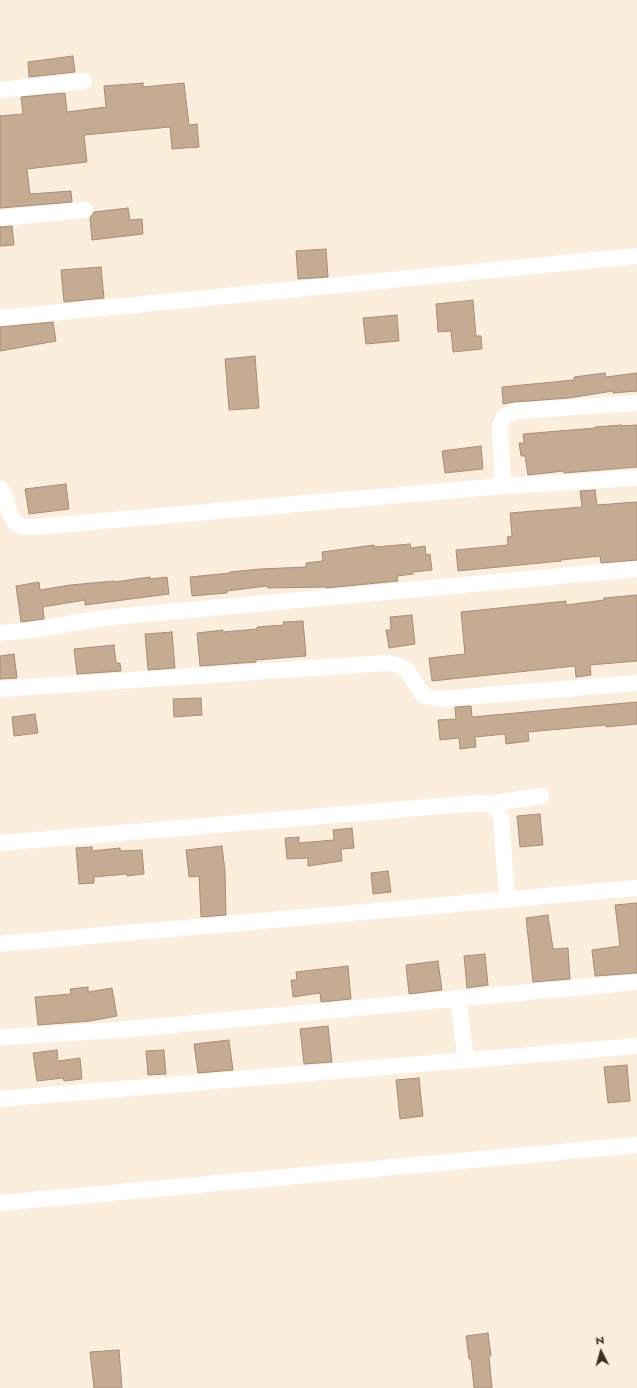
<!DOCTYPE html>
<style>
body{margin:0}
#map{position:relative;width:637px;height:1388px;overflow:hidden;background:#fceedd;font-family:Jost,sans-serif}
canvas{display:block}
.north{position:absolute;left:581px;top:1332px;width:40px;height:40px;-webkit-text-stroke:3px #fceedd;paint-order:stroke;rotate:354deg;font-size:11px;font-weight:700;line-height:16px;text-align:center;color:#3a3126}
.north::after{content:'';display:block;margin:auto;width:14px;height:18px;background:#3a3126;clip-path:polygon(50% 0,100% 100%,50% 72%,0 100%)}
</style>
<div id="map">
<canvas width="637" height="1388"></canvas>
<div class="north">N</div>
</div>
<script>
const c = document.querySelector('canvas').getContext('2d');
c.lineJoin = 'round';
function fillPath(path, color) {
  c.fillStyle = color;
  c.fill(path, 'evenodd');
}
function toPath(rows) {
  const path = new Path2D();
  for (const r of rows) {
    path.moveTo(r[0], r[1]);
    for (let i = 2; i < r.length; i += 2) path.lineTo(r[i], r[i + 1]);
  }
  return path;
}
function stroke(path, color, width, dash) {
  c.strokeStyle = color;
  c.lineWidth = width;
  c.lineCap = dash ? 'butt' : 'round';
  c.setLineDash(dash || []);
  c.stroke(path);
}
const building = toPath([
 [73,56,75,72,29,77,28,62,73,56],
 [143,83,143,87,184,83,189,125,197,124,199,147,172,149,170,127,84,135,87,162,27,169,30,194,71,191,72,202,0,208,0,116,23,114,21,97,65,93,67,112,106,107,104,86,143,83],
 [128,208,130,220,142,219,143,234,92,240,90,218,94,212,128,208],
 [12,226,14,245,0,246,0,227,12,226],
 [326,249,328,277,298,279,296,251,326,249],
 [101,267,104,298,64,302,61,270,101,267],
 [473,300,476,336,481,336,482,349,453,352,451,331,438,332,436,304,473,300],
 [397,315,399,341,366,344,363,318,397,315],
 [53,322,56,341,0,351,0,327,53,322],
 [255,356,259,408,229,410,225,359,255,356],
 [605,373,606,377,637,373,637,391,613,393,613,391,569,398,514,402,503,404,502,387,574,380,574,377,605,373],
 [621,425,621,426,637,425,637,467,564,473,564,471,528,475,525,456,521,456,519,443,524,443,523,434,595,428,595,427,621,425],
 [481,446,483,469,445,473,442,451,481,446],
 [66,484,69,509,29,514,25,489,66,484],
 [595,490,597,505,637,502,637,560,601,563,600,556,561,560,561,561,458,571,456,550,508,545,507,537,512,536,510,513,582,507,580,491,595,490],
 [410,544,411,548,425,546,426,555,430,554,432,570,413,572,413,574,397,576,398,581,326,588,326,587,268,588,267,586,227,591,227,593,192,596,190,577,230,573,230,572,260,569,306,567,306,563,323,561,322,552,374,545,375,547,410,544],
 [150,577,150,579,167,577,169,594,85,605,85,600,43,607,44,619,21,622,16,586,39,582,40,590,70,585,114,581,114,582,150,577],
 [637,595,637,661,590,665,591,675,576,677,575,666,432,681,429,658,465,654,461,612,566,601,566,605,604,600,604,598,637,595],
 [412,615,415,644,389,648,386,630,391,630,390,617,412,615],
 [303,621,306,656,256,660,256,662,200,666,197,633,223,630,223,632,257,629,257,627,284,625,283,622,303,621],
 [172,632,175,668,148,670,145,634,172,632],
 [114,645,116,663,120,663,121,671,77,674,74,649,114,645],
 [14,654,17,678,0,679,0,656,14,654],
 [201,698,202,715,174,717,173,699,201,698],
 [637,702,637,724,606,727,605,725,528,732,529,741,506,744,505,734,475,737,476,747,460,749,459,738,440,740,438,720,456,719,455,707,471,706,472,717,637,702],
 [35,714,38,733,14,736,12,717,35,714],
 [540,814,543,845,520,847,517,816,540,814],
 [352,828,354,848,341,849,342,861,308,866,308,858,287,859,285,838,299,837,299,843,334,840,333,830,352,828],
 [222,846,225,871,226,915,201,917,199,876,189,877,186,850,222,846],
 [92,847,92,851,120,848,120,851,142,850,144,874,127,876,127,874,94,877,94,883,79,884,76,848,92,847],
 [388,871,391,892,373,894,371,873,388,871],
 [637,903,637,973,595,976,592,950,620,946,615,905,637,903],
 [548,915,553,949,568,948,570,979,533,982,526,918,548,915],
 [485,954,488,985,467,988,464,956,485,954],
 [438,961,442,990,409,994,406,965,438,961],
 [348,966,351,999,321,1002,320,993,293,997,291,980,297,980,296,972,348,966],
 [88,987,88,992,112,988,117,1016,90,1021,38,1025,35,997,71,994,70,989,88,987],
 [328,1026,332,1062,304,1064,300,1029,328,1026],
 [229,1040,233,1070,198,1073,194,1044,229,1040],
 [57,1050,58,1061,80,1058,82,1079,64,1081,63,1078,37,1081,33,1053,57,1050],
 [164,1050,166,1074,148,1075,146,1051,164,1050],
 [627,1065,630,1101,608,1103,604,1067,627,1065],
 [419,1078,423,1116,400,1119,396,1080,419,1078],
 [488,1333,491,1356,489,1356,492,1388,474,1388,471,1359,469,1359,466,1336,488,1333],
 [119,1350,122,1388,94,1388,90,1352,119,1350]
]);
fillPath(building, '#c6ab93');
stroke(building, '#a88e77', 1);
stroke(toPath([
 [0,90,84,81],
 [0,218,85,210],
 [0,318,637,256],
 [503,486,637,478],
 [0,489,4,494,9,511,15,523,23,527,34,527,503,486,500,426,504,417,515,411,637,403],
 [0,633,34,630,103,618,637,569],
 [0,689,387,663,398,665,407,670,424,696,440,699,637,683],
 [489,804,541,796],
 [0,843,478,803,489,804,495,806,501,816,507,899],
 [0,944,637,888],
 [458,999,466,1060],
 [0,1037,119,1030,637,982],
 [0,1099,637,1046],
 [0,1203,637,1145]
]), '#fff', 16);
</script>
